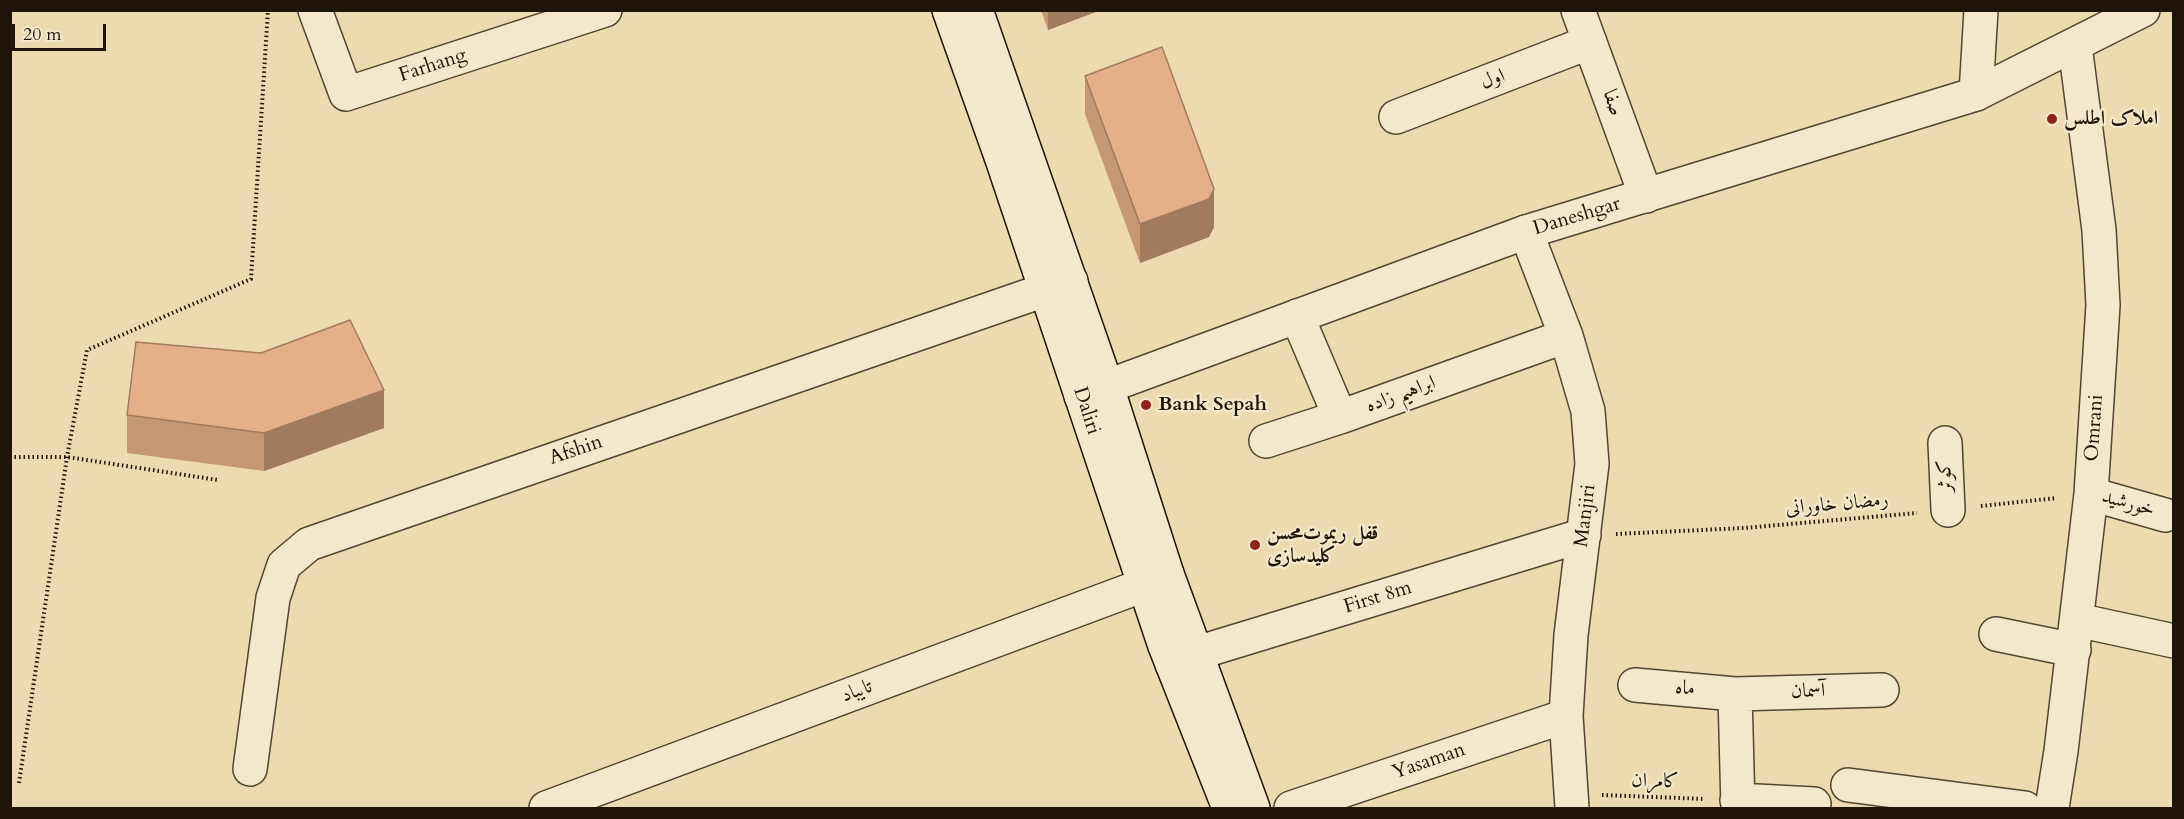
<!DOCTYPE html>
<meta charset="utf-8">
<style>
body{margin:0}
#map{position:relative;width:2184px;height:819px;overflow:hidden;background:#eedab0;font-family:Cardo,serif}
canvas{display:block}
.frame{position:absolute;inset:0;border:12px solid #1e1407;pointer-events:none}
.scale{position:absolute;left:12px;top:24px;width:94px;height:27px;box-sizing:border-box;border:3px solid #1e1407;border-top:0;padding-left:8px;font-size:18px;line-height:21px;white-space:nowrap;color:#1e1407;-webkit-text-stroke:4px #f4e7cc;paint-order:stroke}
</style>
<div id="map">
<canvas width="2184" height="819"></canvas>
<div class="frame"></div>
<div class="scale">20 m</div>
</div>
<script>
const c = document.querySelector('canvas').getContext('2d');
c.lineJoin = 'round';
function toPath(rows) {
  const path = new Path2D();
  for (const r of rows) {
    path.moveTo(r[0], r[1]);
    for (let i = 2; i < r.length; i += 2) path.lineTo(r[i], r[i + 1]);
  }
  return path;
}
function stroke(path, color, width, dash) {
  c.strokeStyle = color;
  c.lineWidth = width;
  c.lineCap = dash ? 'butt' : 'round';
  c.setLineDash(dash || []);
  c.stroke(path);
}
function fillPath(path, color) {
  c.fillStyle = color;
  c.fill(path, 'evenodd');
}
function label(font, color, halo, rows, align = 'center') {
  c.font = font + ' Cardo,Amiri,serif';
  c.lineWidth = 4.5;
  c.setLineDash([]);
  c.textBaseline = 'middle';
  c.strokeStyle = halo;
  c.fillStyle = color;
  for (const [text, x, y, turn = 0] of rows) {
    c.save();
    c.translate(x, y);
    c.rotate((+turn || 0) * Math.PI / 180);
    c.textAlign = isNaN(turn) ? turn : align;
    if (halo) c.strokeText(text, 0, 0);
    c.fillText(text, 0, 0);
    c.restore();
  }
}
const minor = toPath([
 [315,10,346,94,605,10],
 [1578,10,1646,196],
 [1976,94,1981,10],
 [1396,117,1590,42],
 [1526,232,1566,336,1588,411,1592,464,1571,635,1566,716,1572,808],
 [1297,316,1340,417],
 [1266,441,1340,417,1566,336],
 [1945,443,1948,510],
 [2091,494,2165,515],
 [2077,620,2174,641],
 [1996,634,2074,650],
 [1172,664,1197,653,1584,535],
 [1635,685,1735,694,1882,690],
 [1735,694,1738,808],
 [250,769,273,598,284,565,309,544,1071,281],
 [1848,785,2025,808],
 [1737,800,1814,804],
 [546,808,1144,585,1167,574],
 [1291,808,1566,716],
 [2052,808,2061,751,2091,494,2103,305,2099,230,2075,46]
]);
const tertiary = toPath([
 [1081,396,1526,232,1976,94,2143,10]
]);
const secondary = toPath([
 [949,10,1003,162,1165,646,1229,808],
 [976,10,1107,387,1167,574,1253,808]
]);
stroke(minor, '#524631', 36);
stroke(tertiary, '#524631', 36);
stroke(secondary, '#1e1407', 36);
stroke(toPath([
 [10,457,67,457,218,480],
 [1981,506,2057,498],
 [1616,534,1744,528,1917,513],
 [19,783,67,457,87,350,251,279,268,10],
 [1602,795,1705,799]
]), '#1e1407', 4, [1.5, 3]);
stroke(minor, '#f4e7cc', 33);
stroke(tertiary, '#f4e7cc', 33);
stroke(secondary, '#f4e7cc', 33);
fillPath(toPath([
 [1041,10,1101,10,1048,30],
 [1085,76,1214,227,1209,237,1140,263,1085,114],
 [127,415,384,428,264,471,127,453]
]), '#c59774');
fillPath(toPath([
 [1048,10,1101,10,1048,30],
 [1214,189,1214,227,1209,237,1140,263,1140,224],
 [384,390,384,428,264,471,264,433]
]), '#a07b5e');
const building = toPath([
 [1162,47,1214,189,1209,199,1140,224,1085,76,1162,47],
 [350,320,384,390,264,433,127,415,136,342,261,353,350,320]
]);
fillPath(building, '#e5b087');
stroke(building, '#a07b5e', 1.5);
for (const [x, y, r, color] of [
 [2052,119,6,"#8f2418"],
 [1146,405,6,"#8f2418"],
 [1255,545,6,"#8f2418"]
]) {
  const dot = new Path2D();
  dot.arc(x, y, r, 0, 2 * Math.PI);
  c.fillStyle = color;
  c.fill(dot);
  stroke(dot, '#f4e7cc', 2);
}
label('20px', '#1e1407', '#f4e7cc', [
 ["Farhang",433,66,-18],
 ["اول",1493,80,-21],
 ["صفا",1612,103,70],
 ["Daneshgar",1577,217,-17],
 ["ابراهیم زاده",1401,395,-20],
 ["Daliri",1086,411,72],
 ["Omrani",2095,428,-86],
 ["Afshin",576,451,-19],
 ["کوثر",1946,476,-92],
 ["خورشید",2128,504,16],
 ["رمضان خاورانی",1837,505,-5],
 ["Manjiri",1586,516,-83],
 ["First 8m",1378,598,-17],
 ["ماه",1685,689,5],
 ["تایباد",857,692,-20],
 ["آسمان",1808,692,-1],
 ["Yasaman",1429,762,-19],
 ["کامران",1655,782,2]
]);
label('bold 20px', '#1e1407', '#f4e7cc', [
 ["املاک اطلس",2064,119],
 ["Bank Sepah",1158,405],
 ["قفل ریموت‌محسن",1267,534],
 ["کلیدسازی",1267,557]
], 'left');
</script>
